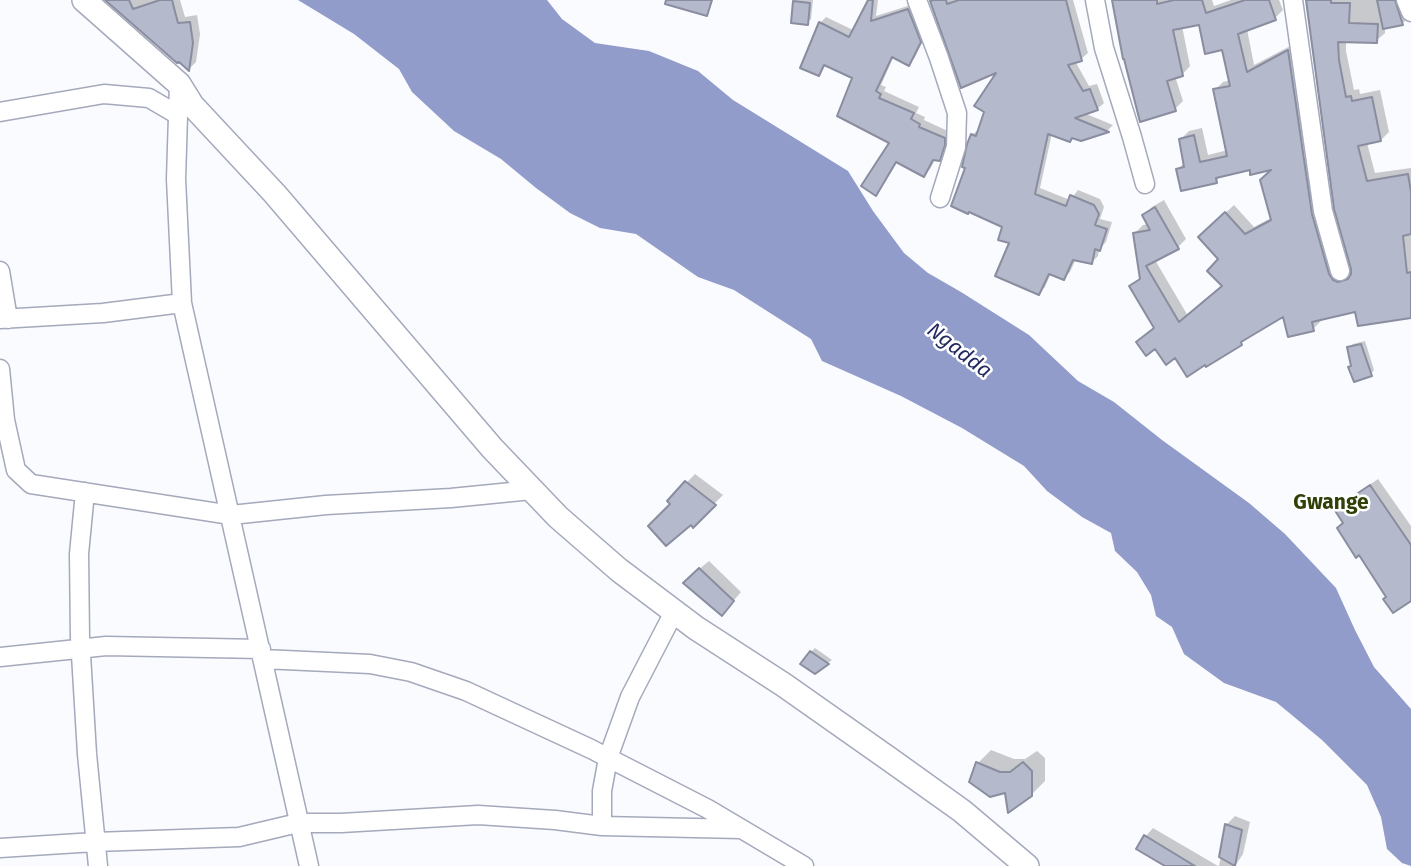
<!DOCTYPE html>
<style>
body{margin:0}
canvas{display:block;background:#fafbff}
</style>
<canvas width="1411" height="866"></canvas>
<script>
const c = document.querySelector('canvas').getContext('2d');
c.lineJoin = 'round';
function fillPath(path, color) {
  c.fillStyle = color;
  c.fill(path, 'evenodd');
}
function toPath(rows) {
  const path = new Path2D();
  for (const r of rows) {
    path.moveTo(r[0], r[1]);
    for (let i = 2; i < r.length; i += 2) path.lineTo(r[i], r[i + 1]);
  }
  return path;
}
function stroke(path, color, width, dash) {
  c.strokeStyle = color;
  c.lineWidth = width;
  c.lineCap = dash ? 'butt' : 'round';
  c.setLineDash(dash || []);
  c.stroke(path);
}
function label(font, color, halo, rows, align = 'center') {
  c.font = font + ' "Fira Sans",sans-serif';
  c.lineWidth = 5;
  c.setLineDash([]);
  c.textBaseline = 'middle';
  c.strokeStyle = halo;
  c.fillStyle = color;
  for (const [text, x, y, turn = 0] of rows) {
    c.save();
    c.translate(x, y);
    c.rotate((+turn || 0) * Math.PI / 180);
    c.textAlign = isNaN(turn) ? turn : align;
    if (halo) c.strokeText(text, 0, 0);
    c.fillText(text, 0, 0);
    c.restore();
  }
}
fillPath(toPath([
 [298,0,547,0,562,19,595,43,649,51,698,71,733,100,848,171,873,211,904,253,928,273,961,292,1029,335,1078,381,1114,402,1162,440,1249,503,1285,534,1336,588,1355,630,1374,667,1411,709,1411,866,1402,863,1387,849,1381,817,1367,785,1322,740,1276,702,1224,683,1184,654,1172,627,1156,616,1151,595,1137,572,1115,551,1111,533,1082,517,1047,491,1024,466,962,428,901,396,822,361,811,339,734,290,698,277,636,234,600,228,570,213,536,188,501,159,454,131,412,92,399,69,354,34]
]), '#919cca');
fillPath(toPath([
 [108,0,180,0,185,17,197,15,200,34,196,62,189,69],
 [795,0,813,0,811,19,807,23,793,21],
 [870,0,878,0,876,16,914,4,926,35,915,57,909,64,894,56,881,85,886,87,884,91,919,107,916,113,925,117,924,120,950,132,945,153,939,159,936,158,930,169,924,175,898,161,882,187,875,193,891,142,854,77,827,64,819,74,820,23,826,17,853,30],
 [930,0,1073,0,1088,53,1081,59,1075,61,1089,86,1097,84,1104,103,1097,109,1084,113,1113,125,1108,130,1081,139,1052,133,1040,188,1070,200,1078,190,1100,199,1104,207,1100,219,1112,222,1106,242,1099,249,1098,256,1092,262,1076,259,1070,272,1064,278,1051,273,1045,287,1039,293,1004,226,967,166,972,135,979,129,1000,70,951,53],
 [1114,0,1212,0,1214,6,1231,0,1279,0,1283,10,1275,18,1247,29,1254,65,1296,43,1341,272,1353,275,1336,208,1306,0,1405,0,1410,16,1402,24,1385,27,1385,33,1376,41,1346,40,1346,51,1354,90,1359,89,1360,94,1380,90,1389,132,1381,140,1367,143,1375,173,1411,168,1411,316,1357,310,1321,318,1321,321,1313,329,1284,314,1249,335,1241,343,1176,356,1155,347,1138,342,1156,327,1131,286,1141,277,1135,233,1143,225,1149,224,1144,215,1152,207,1164,200,1186,239,1178,247,1155,260,1188,316,1224,285,1221,259,1208,229,1234,205,1254,227,1273,217,1276,167,1251,168,1223,174,1216,181,1177,170,1185,162,1181,139,1189,131,1202,128,1208,155,1228,150,1215,90,1223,82,1231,80,1224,48,1200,23,1182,26,1190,66,1182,75,1175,76,1183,101,1175,109],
 [1365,341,1374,370,1371,374,1353,365,1349,348,1353,344],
 [695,474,723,495,693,525,669,501],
 [1378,479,1411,526,1411,599,1388,597,1336,509,1344,502],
 [709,561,741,592,730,605,693,574],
 [815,648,832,660,815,672,811,652],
 [991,750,1014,759,1025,759,1037,751,1045,758,1045,781,1031,795,1006,791,978,763],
 [1235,816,1250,822,1243,854,1235,866,1219,866,1226,825],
 [1153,828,1218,866,1169,866,1145,837]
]), '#0003');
const building = toPath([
 [105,0,129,0,133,9,160,0,172,0,178,23,190,22,193,43,189,71,179,62,177,63,105,0],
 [666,0,712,0,707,16,665,4,666,0],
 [868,0,873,0,871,21,908,9,921,42,909,66,892,57,876,91,881,94,879,98,914,113,911,119,920,124,919,127,945,138,945,145,940,161,933,160,924,177,896,162,876,196,861,186,889,143,837,116,852,78,824,65,819,76,800,68,819,22,849,37,868,0],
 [934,0,946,0,947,4,959,0,1066,0,1082,61,1068,65,1083,91,1090,89,1098,110,1075,118,1109,132,1081,141,1072,138,1070,142,1048,134,1035,194,1066,206,1070,195,1094,205,1099,214,1095,225,1107,229,1100,251,1095,249,1092,264,1073,260,1064,280,1049,274,1039,295,995,276,1009,243,998,240,1002,227,969,212,968,214,951,206,965,168,962,167,967,144,971,134,976,136,984,112,974,106,996,73,961,88,930,1,934,0],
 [1112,0,1157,0,1157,4,1174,0,1202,0,1206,13,1245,0,1269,0,1276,20,1238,34,1247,72,1288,50,1312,214,1329,274,1333,280,1338,282,1348,279,1351,274,1351,269,1334,209,1306,0,1331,0,1331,3,1350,3,1349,23,1378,24,1377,43,1338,42,1339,60,1346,97,1351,96,1352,101,1372,97,1381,141,1358,146,1367,181,1408,174,1411,192,1411,234,1403,236,1407,273,1411,272,1411,318,1358,326,1355,312,1312,322,1314,331,1288,337,1283,317,1241,342,1242,345,1206,367,1205,365,1187,377,1175,358,1166,365,1155,349,1146,356,1136,342,1154,328,1129,286,1140,279,1133,233,1150,230,1142,215,1155,207,1179,249,1146,266,1179,322,1222,286,1207,271,1218,259,1198,237,1225,212,1245,234,1271,220,1260,180,1271,170,1250,175,1250,170,1216,178,1217,183,1181,191,1176,169,1184,167,1179,139,1194,135,1200,162,1227,156,1213,89,1230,86,1222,50,1205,54,1199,25,1173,30,1183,76,1167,81,1176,111,1140,122,1124,59,1123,59,1112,0],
 [1377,0,1395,0,1403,25,1383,29,1377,0],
 [793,1,810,3,808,25,791,23,793,1],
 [1361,344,1372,376,1354,382,1348,367,1351,366,1347,347,1361,344],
 [685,481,716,505,693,528,691,525,666,546,648,526,670,504,667,501,685,481],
 [1370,485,1411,545,1411,601,1393,613,1383,599,1386,597,1359,555,1356,558,1337,528,1343,523,1334,509,1370,485],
 [699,568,734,601,722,616,683,583,699,568],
 [810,651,829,664,815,674,800,664,810,651],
 [976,762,1000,772,1010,772,1023,762,1032,771,1032,796,1008,813,1005,793,990,797,969,782,976,762],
 [1225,824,1242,830,1235,866,1219,857,1225,824],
 [1144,835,1195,866,1165,866,1136,849,1144,835]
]);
fillPath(building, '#b4b9cc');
stroke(building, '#898d9f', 2);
const minor = toPath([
 [917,0,939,58,957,113,956,147,940,198],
 [1095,0,1104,48,1132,137,1145,184],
 [1293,0,1323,211,1340,271],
 [1406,0,1411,12],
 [179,84,176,179,182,303,309,866],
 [0,112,104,94,149,98,178,115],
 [0,271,8,319],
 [0,319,103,313,182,303],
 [0,369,5,420,16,470,31,484,231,515,326,505,451,498,532,490],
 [85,492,79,554,80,638,87,754,98,866],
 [0,657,106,646,261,649],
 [263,659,370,664,411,672,466,691,591,749,708,809,804,866],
 [602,826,602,791,608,758,630,697,674,612],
 [0,848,95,842,239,837,298,823,341,823,478,815,555,820,602,826,741,829]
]);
const tertiary = toPath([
 [84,0,179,84,192,105,275,194,492,448,558,517,619,570,696,628,784,685,892,761,962,811,1027,866]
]);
stroke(minor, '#a4a9bb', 21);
stroke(tertiary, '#a4a9bb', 26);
stroke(minor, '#fff', 18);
stroke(tertiary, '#fff', 23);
label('italic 21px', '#232961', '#fff', [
 ["Ngadda",959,351,38]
]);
label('bold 21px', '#304007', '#fff', [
 ["Gwange",1331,503]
]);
</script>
